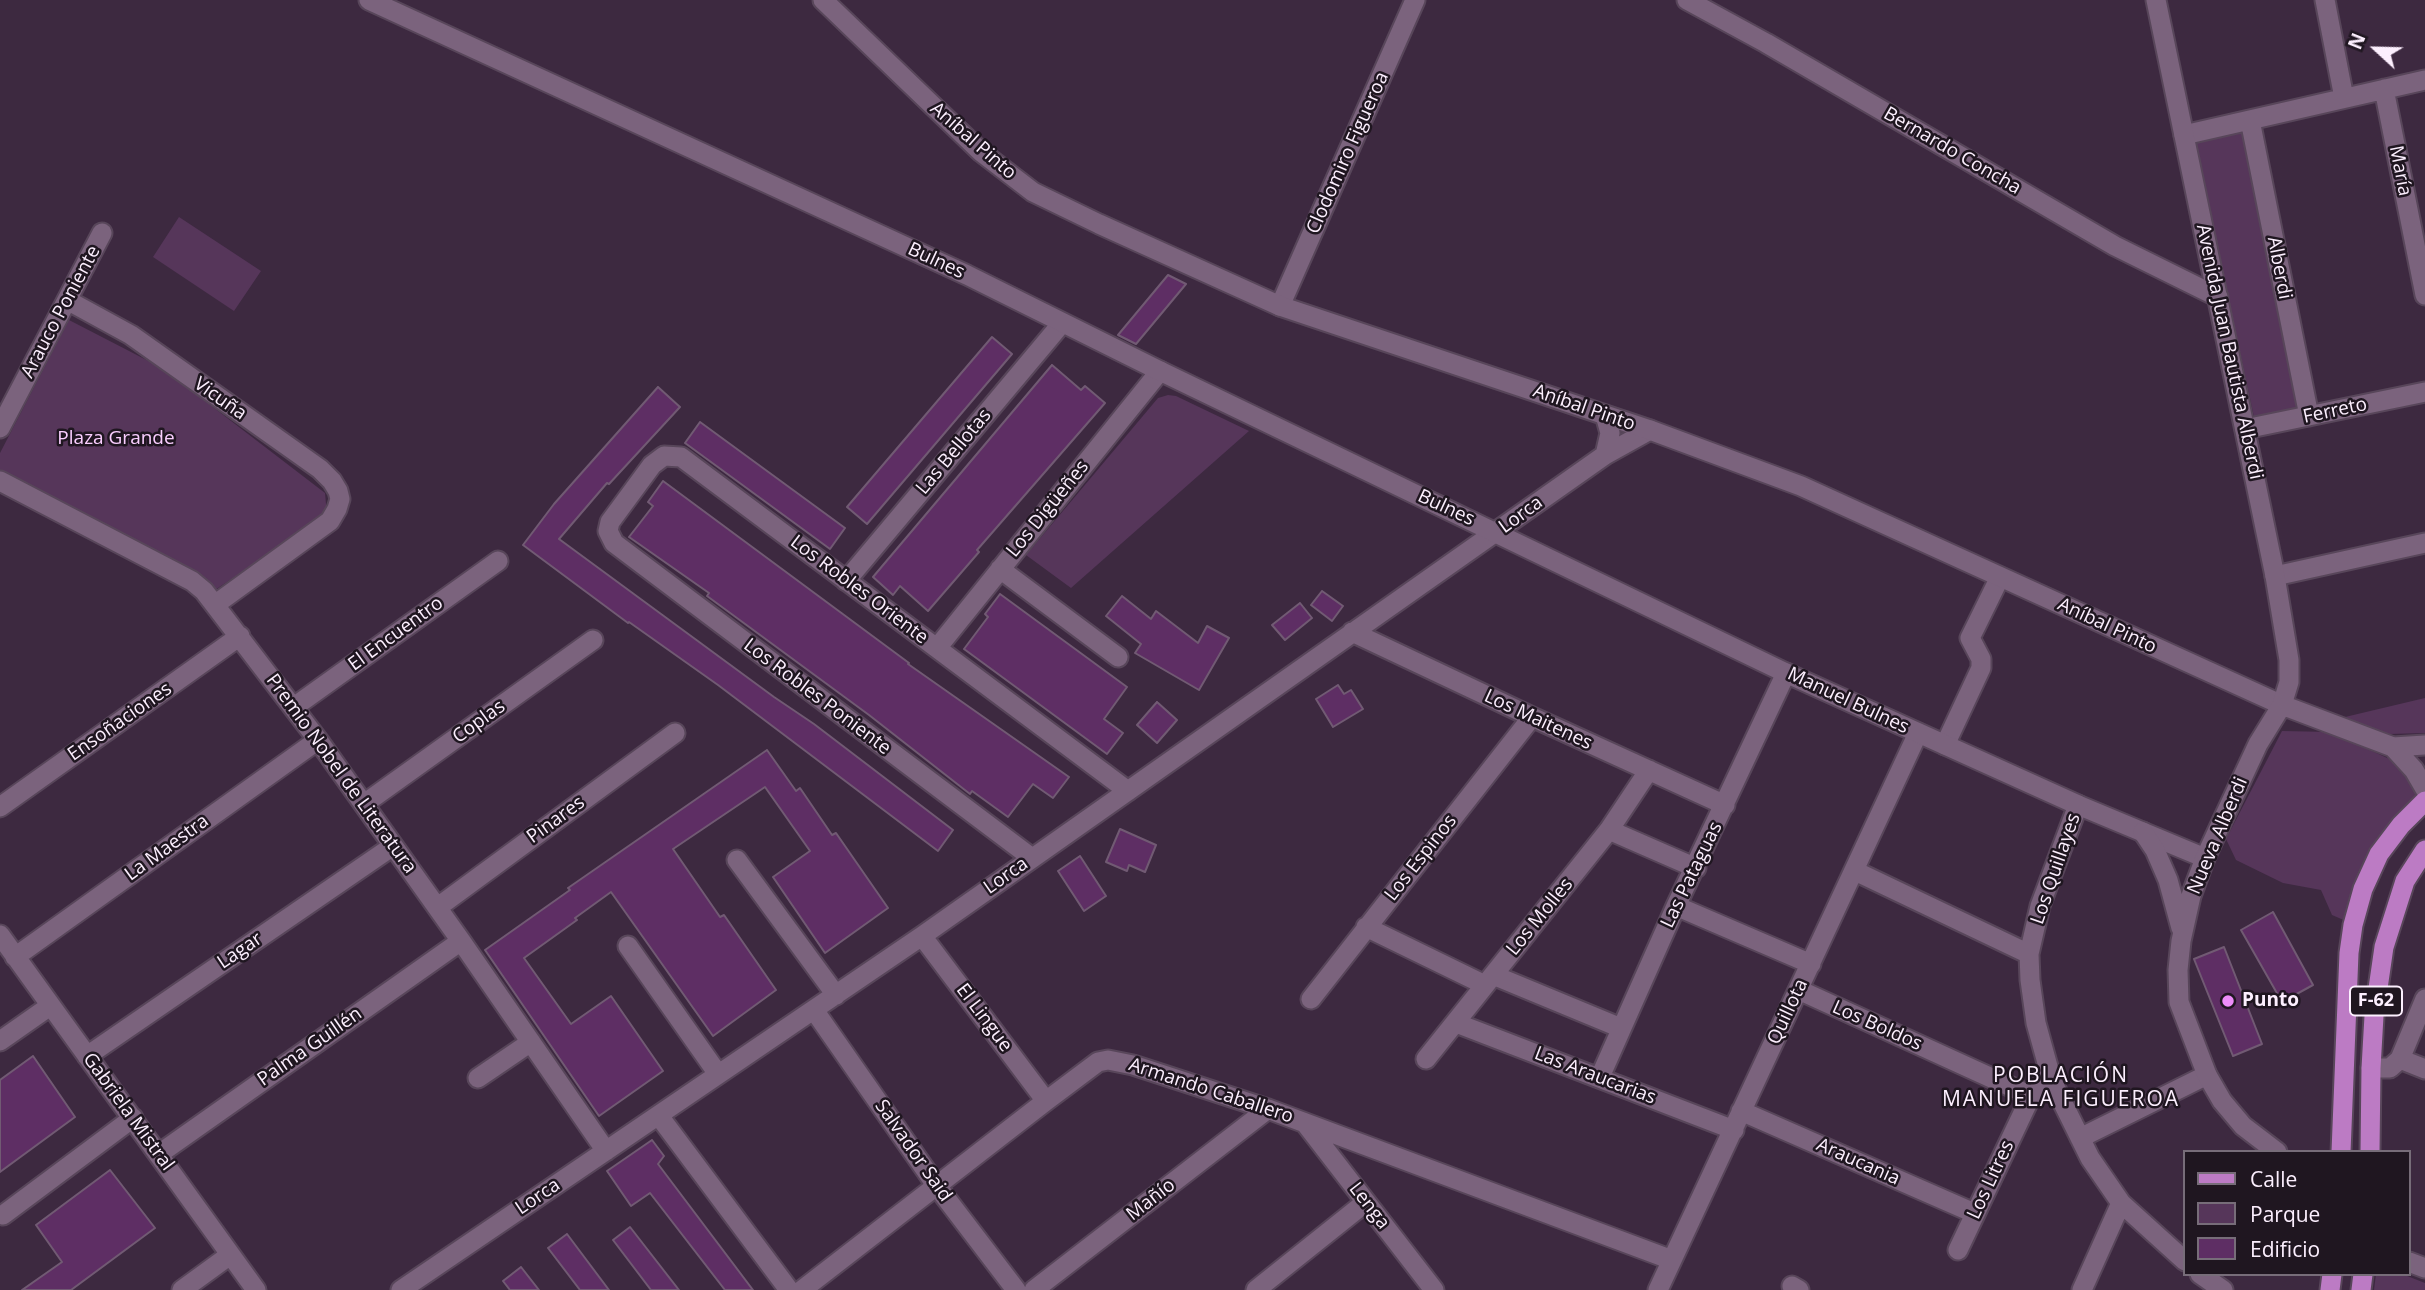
<!DOCTYPE html>
<meta charset="utf-8">
<style>
body{margin:0}
#map{position:relative;width:2425px;height:1290px;overflow:hidden;background:#3d2940;font-family:"Open Sans",sans-serif}
canvas{display:block}
.legend{position:absolute;left:2183px;top:1150px;width:228px;height:126px;box-sizing:border-box;background:#1f1620;border:2px solid #776d79;margin:0;padding:9px 12px;list-style:none;font-size:21px;color:#fceffe}
.legend li{display:flex;align-items:center;gap:14px;height:35px}
.legend b{width:35px;border:2px solid #776d79}
.north{position:absolute;left:2341px;top:14px;width:70px;height:70px;-webkit-text-stroke:5px #1f1620;paint-order:stroke;rotate:292deg;font-size:19px;font-weight:700;line-height:28px;text-align:center;color:#fceffe}
.north::after{content:'';display:block;margin:auto;width:24px;height:32px;background:#fceffe;clip-path:polygon(50% 0,100% 100%,50% 72%,0 100%)}
</style>
<div id="map">
<canvas width="2425" height="1290"></canvas>
<ul class="legend">
<li><b style="height:9px;background:#bc7bc4"></b>Calle</li>
<li><b style="height:19px;background:#56365a"></b>Parque</li>
<li><b style="height:19px;background:#5e2e64"></b>Edificio</li>
</ul>
<div class="north">N</div>
</div>
<script>
const c = document.querySelector('canvas').getContext('2d');
c.lineJoin = 'round';
function fillPath(path, color) {
  c.fillStyle = color;
  c.fill(path, 'evenodd');
}
function toPath(rows) {
  const path = new Path2D();
  for (const r of rows) {
    path.moveTo(r[0], r[1]);
    for (let i = 2; i < r.length; i += 2) path.lineTo(r[i], r[i + 1]);
  }
  return path;
}
function stroke(path, color, width, dash) {
  c.strokeStyle = color;
  c.lineWidth = width;
  c.lineCap = dash ? 'butt' : 'round';
  c.setLineDash(dash || []);
  c.stroke(path);
}
function label(font, color, halo, rows, align = 'center') {
  c.font = font + ' "Open Sans",sans-serif';
  c.lineWidth = 5;
  c.setLineDash([]);
  c.textBaseline = 'middle';
  c.strokeStyle = halo;
  c.fillStyle = color;
  for (const [text, x, y, turn = 0] of rows) {
    c.save();
    c.translate(x, y);
    c.rotate((+turn || 0) * Math.PI / 180);
    c.textAlign = isNaN(turn) ? turn : align;
    if (halo) c.strokeText(text, 0, 0);
    c.fillText(text, 0, 0);
    c.restore();
  }
}
fillPath(toPath([
 [2242,128,2297,408,2254,417,2195,142],
 [179,217,261,271,234,311,153,257],
 [69,320,162,368,325,493,327,515,212,592,0,470,0,453],
 [1168,395,1176,396,1249,431,1071,588,1026,555,1158,398],
 [2425,698,2425,733,2390,734,2369,729,2345,717],
 [2282,731,2331,732,2398,763,2421,794,2375,843,2356,881,2346,921,2332,915,2321,890,2283,883,2236,860,2226,839],
 [2376,1274,2402,1274,2425,1283,2425,1290,2374,1290]
]), '#56365a');
const building = toPath([
 [1168,275,1186,284,1136,344,1118,335,1168,275],
 [992,337,1012,354,867,524,847,507,992,337],
 [1052,365,1081,390,1085,386,1105,403,977,550,979,552,928,611,900,586,893,595,873,577,1052,365],
 [658,387,680,407,609,484,607,483,559,539,774,697,814,724,953,830,938,851,718,685,629,622,628,623,523,545,554,504,658,387],
 [700,422,845,528,830,549,685,443,700,422],
 [663,481,909,663,908,664,1069,777,1053,798,1033,784,1008,817,972,791,970,794,869,715,707,596,709,593,629,537,653,506,648,502,663,481],
 [1322,591,1343,606,1332,621,1311,605,1322,591],
 [1000,594,1127,687,1104,719,1123,733,1107,754,964,649,988,617,985,614,1000,594],
 [1122,596,1151,619,1156,611,1198,643,1207,626,1229,638,1199,690,1135,653,1141,644,1106,616,1122,596],
 [1300,603,1312,618,1285,640,1272,625,1300,603],
 [1338,685,1344,694,1351,690,1363,709,1333,727,1316,699,1338,685],
 [1157,702,1177,720,1157,743,1137,725,1157,702],
 [767,750,796,791,800,788,832,835,836,833,888,908,825,953,773,877,810,851,765,787,673,849,720,917,724,915,776,990,713,1036,611,892,575,918,577,920,524,958,571,1024,611,996,663,1071,599,1116,485,950,570,890,568,888,767,750],
 [1120,829,1156,845,1145,872,1129,865,1127,871,1106,862,1120,829],
 [1080,856,1106,896,1084,911,1058,871,1080,856],
 [2273,912,2313,985,2282,1002,2241,930,2273,912],
 [2224,947,2262,1044,2233,1056,2194,959,2224,947],
 [33,1056,75,1117,0,1172,0,1080,33,1056],
 [652,1140,664,1156,658,1164,753,1290,725,1290,650,1193,631,1206,607,1171,652,1140],
 [110,1170,155,1228,71,1290,22,1290,62,1262,36,1225,110,1170],
 [630,1227,679,1290,651,1290,613,1240,630,1227],
 [567,1234,609,1290,580,1290,548,1248,567,1234],
 [521,1267,539,1290,510,1290,503,1281,521,1267]
]);
fillPath(building, '#5e2e64');
stroke(building, '#715a73', 2);
const minor = toPath([
 [1687,0,1766,43,2115,246,2218,297],
 [2325,0,2344,98],
 [2384,89,2425,295],
 [2250,120,2309,416],
 [2184,135,2425,80],
 [67,300,131,335,320,469,332,481,338,491,340,499,337,509,330,521,216,604],
 [1280,306,1415,0],
 [1605,415,1610,433,1605,455],
 [0,428,102,233],
 [2245,429,2425,392],
 [0,481,192,581,204,591,318,740,461,941,606,1151],
 [1000,569,1118,657],
 [2275,576,2425,543],
 [846,581,1062,323],
 [1352,632,1532,717,1725,805],
 [937,648,1160,371],
 [294,707,498,561],
 [1945,745,1981,668,1981,659,1970,638,2000,577],
 [364,804,593,640],
 [2078,805,2040,906,2029,954,2030,980,2036,1023,2052,1081,2090,1158,2121,1203,2185,1261],
 [0,807,240,636],
 [1609,830,1696,868],
 [1032,858,614,543,608,531,610,522,652,465,664,456,681,457,1128,791],
 [737,860,836,995],
 [1855,871,2029,954],
 [1676,906,1811,964],
 [438,907,675,733],
 [1366,927,1485,985],
 [0,935,256,1290],
 [922,936,1046,1101],
 [628,946,718,1074],
 [15,957,318,740],
 [1493,975,1621,1028],
 [1799,990,2031,1096],
 [1311,999,1532,717],
 [814,1010,936,1185,1016,1290],
 [1456,1023,1734,1130],
 [0,1041,50,1006],
 [87,1056,393,846],
 [1426,1059,1609,830,1649,770],
 [2400,1059,2425,1069],
 [2371,1068,2390,1068,2400,1059,2425,999],
 [1600,1077,1676,906,1786,673],
 [478,1078,531,1042],
 [1741,1111,1974,1213],
 [659,1116,789,1290],
 [1305,1123,1434,1290],
 [2080,1138,2207,1075],
 [159,1154,461,941],
 [3,1215,133,1118],
 [1958,1250,2031,1096,2040,1090],
 [2409,1262,2425,1268],
 [2200,1274,2223,1290],
 [1792,1286,1799,1290],
 [182,1290,230,1255],
 [401,1290,922,936,1605,455,1650,430],
 [802,1290,1046,1101,1098,1062,1108,1060,1133,1065,1268,1109,1672,1260],
 [1034,1290,1268,1109],
 [1256,1290,1366,1202],
 [1658,1290,1918,733],
 [2082,1290,2121,1203]
]);
const tertiary = toPath([
 [369,0,967,275,1160,371,1786,673,2078,805,2205,858],
 [823,0,981,152,1033,192,1099,224,1280,306,1650,430,1801,486,2282,705]
]);
const secondary = toPath([
 [2156,0,2275,576,2289,660,2289,682,2282,705,2258,744,2205,858,2191,896,2181,941,2178,970,2179,1002,2207,1075,2222,1101,2243,1126,2277,1152],
 [2282,705,2393,747,2425,745],
 [2393,747,2414,770,2425,789],
 [2143,832,2155,850,2168,880,2181,928]
]);
const primary = toPath([
 [2341,1152,2349,953,2353,925,2363,889,2379,854,2401,825,2425,801],
 [2370,1152,2371,1068,2374,1016,2384,947,2405,881,2425,850],
 [2330,1290,2332,1274],
 [2361,1290,2363,1274]
]);
stroke(minor, '#58465a', 23);
stroke(tertiary, '#58465a', 23);
stroke(secondary, '#58465a', 23);
stroke(primary, '#58465a', 23);
stroke(minor, '#7b637d', 19);
stroke(tertiary, '#7b637d', 19);
stroke(secondary, '#7b637d', 19);
stroke(primary, '#bc7bc4', 19);
for (const [x, y, r, color] of [
 [2228,1001,7,"#ed8cf9"]
]) {
  const dot = new Path2D();
  dot.arc(x, y, r, 0, 2 * Math.PI);
  c.fillStyle = color;
  c.fill(dot);
  stroke(dot, '#1f1620', 2.5);
}
for (const [x, y, w] of [
 [2376,1001,52]
]) {
  const box = new Path2D();
  box.roundRect(x - w / 2, y - 14.5, w, 29, 5);
  c.fillStyle = '#1f1620';
  c.fill(box);
  stroke(box, '#fceffe', 2);
}
label('bold 18px', '#fceffe', null, [
 ["F-62",2376,1001]
]);
label('19px', '#fceffe', '#1f1620', [
 ["Aníbal Pinto",973,141,41],
 ["Bernardo Concha",1952,151,30],
 ["Clodomiro Figueroa",1348,153,-66],
 ["María",2400,171,79],
 ["Bulnes",936,261,25],
 ["Alberdi",2279,268,79],
 ["Arauco Poniente",61,312,-62],
 ["Avenida Juan Bautista Alberdi",2229,352,78],
 ["Vicuña",220,399,35],
 ["Aníbal Pinto",1584,408,19],
 ["Ferreto",2335,411,-12],
 ["Las Bellotas",954,452,-50],
 ["Bulnes",1446,508,25],
 ["Los Digüeñes",1048,509,-51],
 ["Lorca",1521,515,-36],
 ["Los Robles Oriente",859,590,37],
 ["Aníbal Pinto",2107,626,25],
 ["El Encuentro",396,634,-36],
 ["Los Robles Poniente",817,697,37],
 ["Manuel Bulnes",1848,701,25],
 ["Los Maitenes",1538,720,25],
 ["Ensoñaciones",120,722,-35],
 ["Coplas",479,722,-36],
 ["Premio Nobel de Literatura",341,774,54],
 ["Pinares",556,820,-36],
 ["Nueva Alberdi",2218,836,-67],
 ["La Maestra",167,848,-36],
 ["Los Espinos",1421,858,-52],
 ["Los Quillayes",2056,869,-71],
 ["Las Pataguas",1692,875,-64],
 ["Lorca",1006,876,-35],
 ["Los Molles",1540,917,-51],
 ["Lagar",240,951,-34],
 ["Quillota",1788,1012,-65],
 ["El Lingue",984,1018,53],
 ["Los Boldos",1877,1026,24],
 ["Palma Guillén",310,1047,-35],
 ["Las Araucarias",1595,1076,21],
 ["Armando Caballero",1211,1091,18],
 ["Gabriela Mistral",128,1112,54],
 ["Salvador Said",913,1151,55],
 ["Araucania",1858,1162,24],
 ["Los Litres",1991,1180,-65],
 ["Lorca",538,1197,-34],
 ["Mañío",1151,1200,-38],
 ["Lenga",1369,1206,52]
]);
label('19px', '#faceff', '#1f1620', [
 ["Plaza Grande",116,439]
]);
label('bold 19px', '#fceffe', '#1f1620', [
 ["Punto",2242,1001]
], 'left');
c.letterSpacing = '2px';
label('21px', '#fceffe', '#1f1620', [
 ["POBLACIÓN",2061,1076],
 ["MANUELA FIGUEROA",2061,1100]
]);
c.letterSpacing = '0px';
</script>
